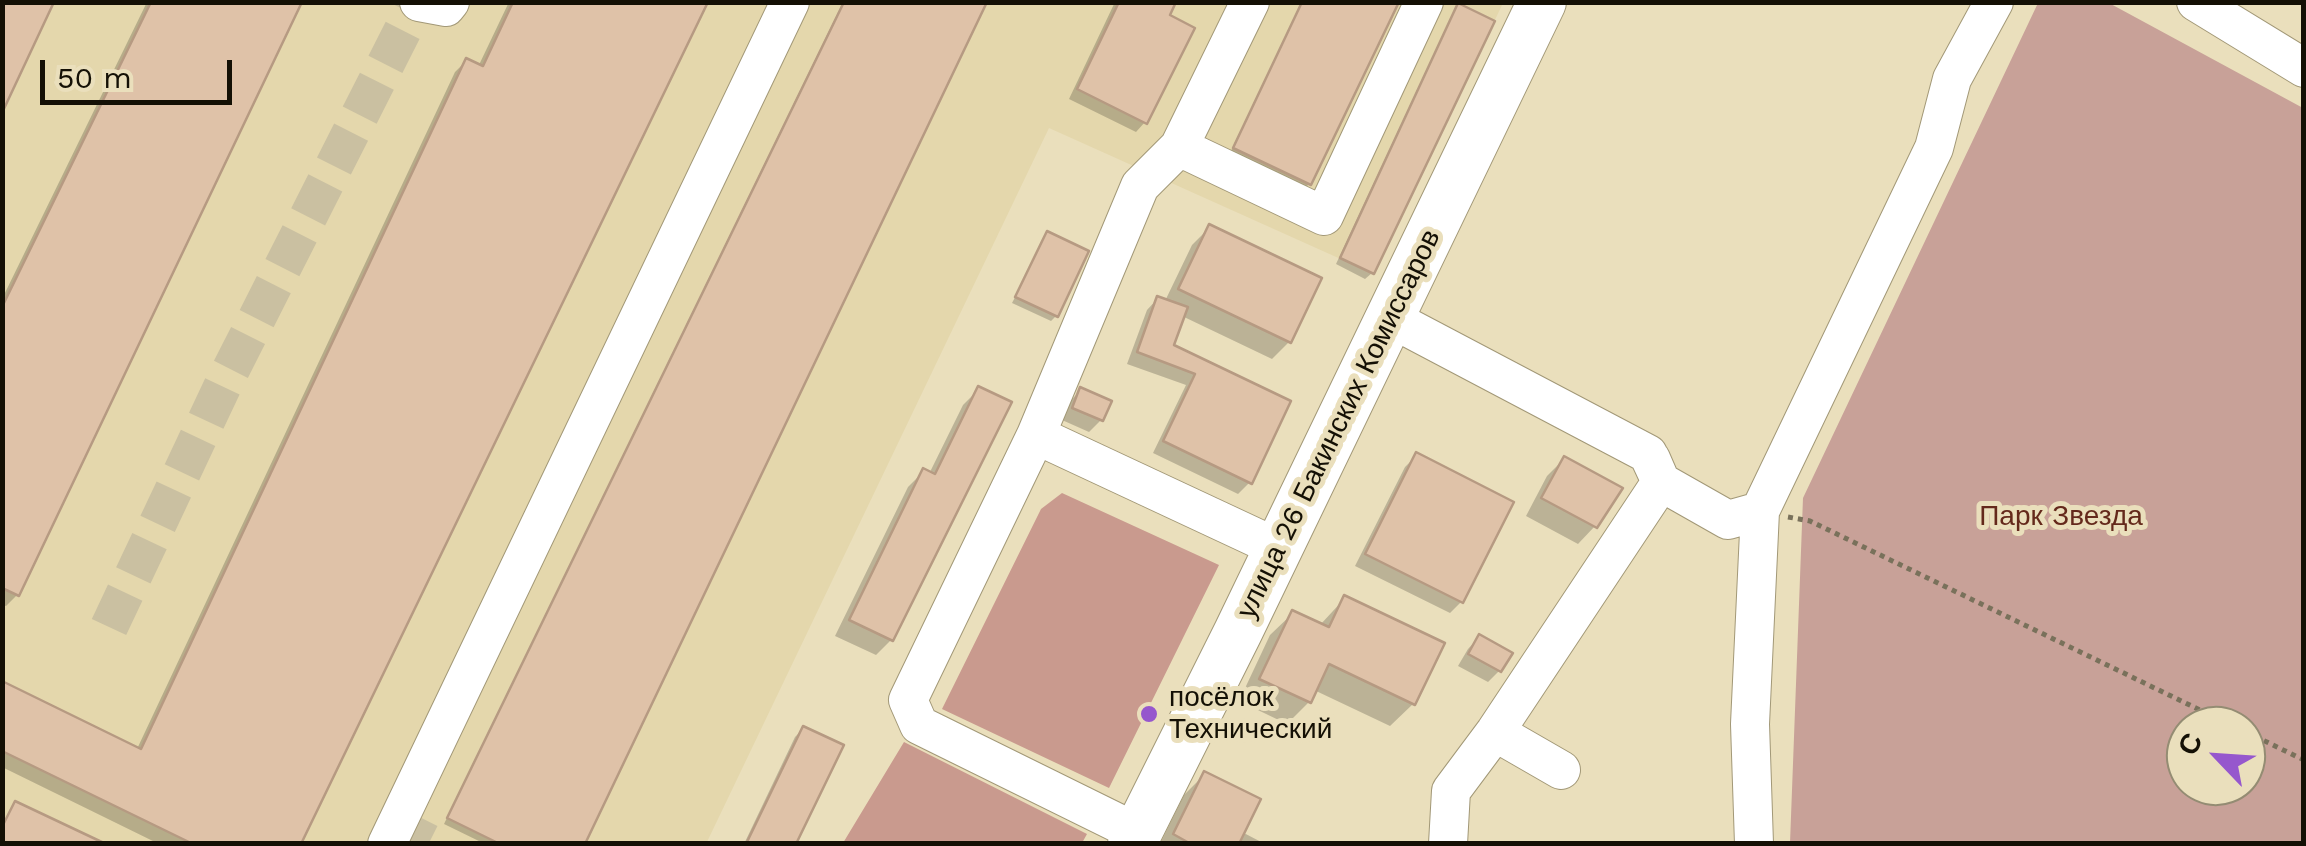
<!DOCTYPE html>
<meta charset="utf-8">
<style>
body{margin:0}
#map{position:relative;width:2306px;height:846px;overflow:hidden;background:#eadfbc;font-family:"Work Sans",sans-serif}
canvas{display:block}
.frame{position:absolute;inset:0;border:5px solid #141005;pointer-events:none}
.north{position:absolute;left:2166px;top:706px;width:100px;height:100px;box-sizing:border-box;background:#eadfbc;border:2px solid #948c73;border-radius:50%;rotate:295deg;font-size:28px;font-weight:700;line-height:40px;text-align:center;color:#141005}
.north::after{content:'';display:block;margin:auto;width:35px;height:45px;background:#9657cd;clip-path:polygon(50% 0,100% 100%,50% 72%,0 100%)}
.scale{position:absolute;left:40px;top:60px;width:192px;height:45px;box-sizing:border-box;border:5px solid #141005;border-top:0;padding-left:12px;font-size:30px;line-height:35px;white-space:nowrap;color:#141005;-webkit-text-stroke:8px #eadfbc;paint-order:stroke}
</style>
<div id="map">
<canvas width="2306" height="846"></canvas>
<div class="frame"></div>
<div class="north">С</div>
<div class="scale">50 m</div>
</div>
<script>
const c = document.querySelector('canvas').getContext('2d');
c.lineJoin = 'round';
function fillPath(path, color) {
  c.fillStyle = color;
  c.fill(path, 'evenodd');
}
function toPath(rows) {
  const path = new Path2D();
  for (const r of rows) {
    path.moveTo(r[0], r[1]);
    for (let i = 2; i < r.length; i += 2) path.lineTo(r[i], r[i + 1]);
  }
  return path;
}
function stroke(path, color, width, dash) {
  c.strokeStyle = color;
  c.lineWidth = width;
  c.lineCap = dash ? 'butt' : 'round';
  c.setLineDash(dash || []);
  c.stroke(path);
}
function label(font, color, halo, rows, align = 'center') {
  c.font = font + ' "Work Sans",sans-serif';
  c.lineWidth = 10;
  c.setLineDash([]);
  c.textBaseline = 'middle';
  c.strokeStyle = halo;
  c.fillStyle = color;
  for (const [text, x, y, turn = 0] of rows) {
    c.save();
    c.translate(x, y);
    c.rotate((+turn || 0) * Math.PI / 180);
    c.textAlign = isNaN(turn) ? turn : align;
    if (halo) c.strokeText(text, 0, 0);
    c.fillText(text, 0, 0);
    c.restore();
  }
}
fillPath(toPath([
 [2,3,1503,3,1374,274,1049,128,706,844,3,843]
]), '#e4d7ac');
fillPath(toPath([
 [2038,3,2109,3,2303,108,2303,843,1790,843,1803,498],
 [2186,726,2246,726,2246,786,2186,786]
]), '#c8a198');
fillPath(toPath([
 [1062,493,1219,565,1109,788,942,709,1041,509],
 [904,742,1087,834,1082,843,843,843]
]), '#c99a8e');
fillPath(toPath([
 [147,2,299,2,17,595,6,606,2,605,2,299],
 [509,2,705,2,298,844,159,844,2,767,2,685,137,749,455,72,466,61,478,67],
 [843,2,984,2,582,844,485,844,444,824],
 [1115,2,1173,2,1167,16,1145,122,1136,132,1069,99],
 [1302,2,1309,184,1304,189,1230,153],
 [1459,6,1372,273,1365,279,1336,264,1453,13],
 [1210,227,1289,342,1272,359,1182,316,1171,346,1288,402,1250,482,1238,494,1153,453,1186,385,1127,364,1147,310,1158,298,1165,301,1192,245],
 [1048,234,1056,316,1051,321,1012,303],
 [979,389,891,640,876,655,835,636,908,487,924,471,929,474,963,405],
 [1081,390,1101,420,1089,432,1062,420,1070,401],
 [1417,455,1461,602,1450,613,1355,566,1405,467],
 [1564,459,1595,526,1578,544,1526,516,1547,476],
 [1345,598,1413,704,1390,726,1314,690,1309,702,1287,724,1239,701,1270,635,1293,613,1320,625],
 [1479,637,1499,671,1488,682,1458,666,1468,649],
 [803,729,793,844,744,844,795,737],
 [1205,774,1242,832,1265,844,1160,844,1184,795]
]), '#0003');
const building = toPath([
 [2,2,54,2,2,113,2,2],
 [151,2,302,2,19,596,2,588,2,307,151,2],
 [513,2,708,2,301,844,193,844,2,751,2,681,141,749,466,58,483,66,513,2],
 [844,2,987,2,585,844,500,844,447,818,844,2],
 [1119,2,1176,2,1170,15,1195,28,1147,124,1077,89,1119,2],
 [1302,2,1399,2,1311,185,1233,148,1302,2],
 [1458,3,1495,21,1374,274,1340,258,1458,3],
 [1209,224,1322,278,1291,343,1178,289,1209,224],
 [1047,231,1089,251,1058,317,1015,297,1047,231],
 [1157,296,1188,307,1174,345,1291,401,1252,484,1163,441,1195,374,1137,352,1157,296],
 [978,386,1012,402,893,641,849,620,923,468,935,474,978,386],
 [1080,387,1112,401,1103,421,1072,408,1080,387],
 [1416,452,1514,502,1463,603,1365,554,1416,452],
 [1564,456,1623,488,1597,528,1541,498,1564,456],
 [1344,595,1445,643,1415,705,1329,664,1311,703,1259,679,1292,610,1329,627,1344,595],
 [1479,634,1513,653,1501,672,1468,654,1479,634],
 [803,726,844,745,796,844,746,844,803,726],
 [1204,771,1261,799,1239,844,1191,844,1173,834,1204,771],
 [15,801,106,844,2,844,2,827,15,801]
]);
fillPath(building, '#dfc2a8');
stroke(building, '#b69a82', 2.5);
stroke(toPath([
 [109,627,224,383,417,2],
 [395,826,431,844]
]), '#cac0a1', 38, [38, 19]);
const minor = toPath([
 [419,2,446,7,450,2],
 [2196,2,2304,68],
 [1179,147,1324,216,1424,2],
 [1390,318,1648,454,1661,482,1495,732,1451,791,1448,844],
 [1036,435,1278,548],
 [1651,459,1661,482,1728,520,1760,511],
 [1495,732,1561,770],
 [1138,833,919,725,908,700,1036,435,1140,186,1179,147,1250,2],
 [387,844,790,2],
 [1754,844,1750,724,1760,511,1934,148,1952,79,1994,2]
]);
const major = toPath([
 [1132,844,1238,632,1542,2]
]);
stroke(minor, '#a29877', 40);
stroke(major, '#a29877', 50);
stroke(toPath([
 [1788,517,1810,521,2233,726],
 [2246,732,2304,760]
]), '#79715b', 5, [5, 5]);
stroke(minor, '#fff', 38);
stroke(major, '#fff', 48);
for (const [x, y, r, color] of [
 [1149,714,10,"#9657cd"]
]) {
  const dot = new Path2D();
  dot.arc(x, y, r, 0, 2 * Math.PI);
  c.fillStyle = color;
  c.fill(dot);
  stroke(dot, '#eadfbc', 4);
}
label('28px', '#141005', '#eadfbc', [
 ["улица 26 Бакинских Комиссаров",1339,424,-64]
]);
label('28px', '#64291b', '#eadfbc', [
 ["Парк Звезда",2061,517]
]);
label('28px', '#141005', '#eadfbc', [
 ["посёлок",1169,698],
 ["Технический",1169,730]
], 'left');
</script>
